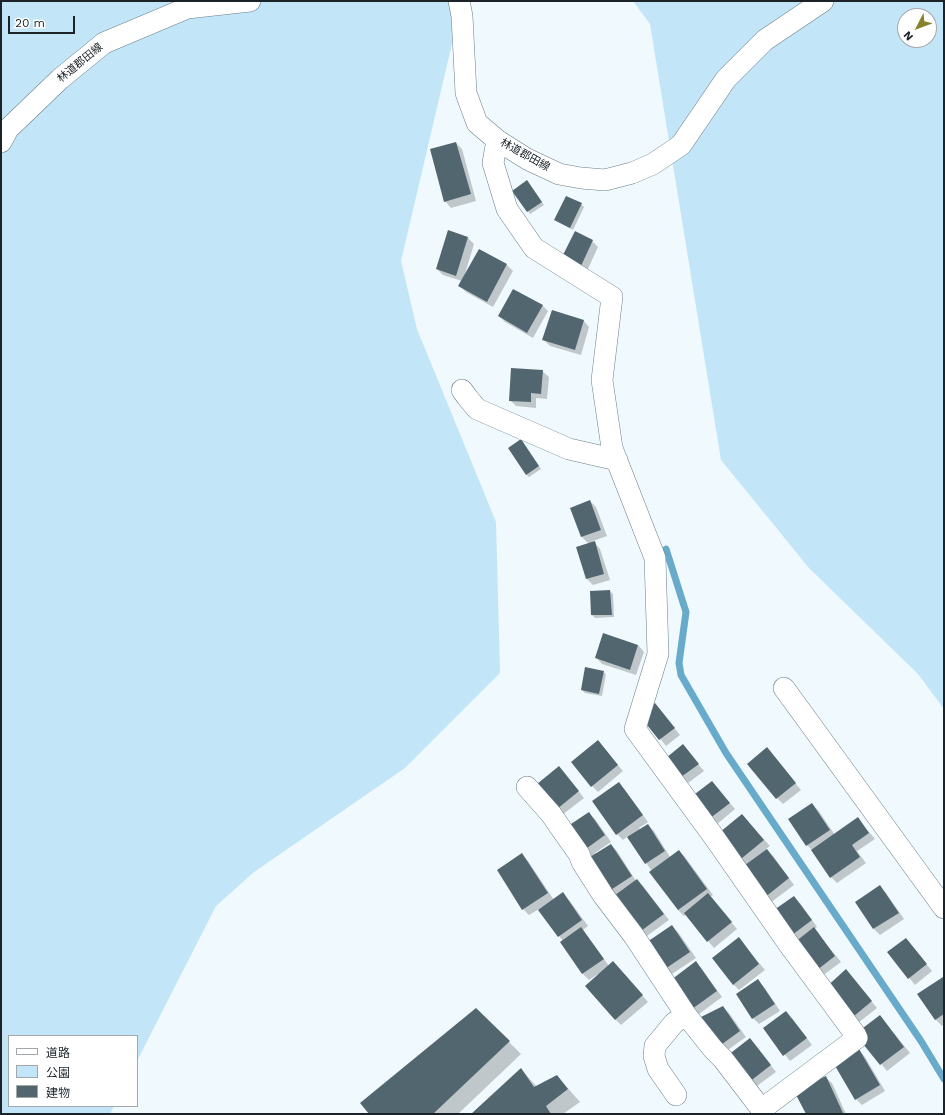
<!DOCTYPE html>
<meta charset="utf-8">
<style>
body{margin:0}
#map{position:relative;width:945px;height:1115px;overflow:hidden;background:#f0f9fe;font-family:"Work Sans","Noto Sans JP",sans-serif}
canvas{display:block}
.frame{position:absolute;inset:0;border:2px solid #1b2328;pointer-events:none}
.legend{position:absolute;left:8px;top:1035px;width:130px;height:72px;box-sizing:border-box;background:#fff;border:1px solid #a4a7a9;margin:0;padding:5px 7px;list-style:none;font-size:12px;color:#1b2328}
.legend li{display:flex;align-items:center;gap:8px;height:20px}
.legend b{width:20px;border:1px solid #a4a7a9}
.north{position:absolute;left:897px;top:8px;width:40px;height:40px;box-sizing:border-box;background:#fff;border:1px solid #a4a7a9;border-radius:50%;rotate:228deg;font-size:11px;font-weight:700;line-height:16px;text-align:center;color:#1b2328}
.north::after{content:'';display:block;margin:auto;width:14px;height:18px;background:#87842d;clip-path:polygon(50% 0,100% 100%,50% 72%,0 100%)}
.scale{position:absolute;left:8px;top:16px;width:67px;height:18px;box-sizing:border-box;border:2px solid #1b2328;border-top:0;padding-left:5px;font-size:12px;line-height:14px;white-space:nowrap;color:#1b2328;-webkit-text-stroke:3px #fff;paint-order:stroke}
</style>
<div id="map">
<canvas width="945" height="1115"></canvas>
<div class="frame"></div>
<ul class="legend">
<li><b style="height:5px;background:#fff"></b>道路</li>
<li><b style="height:11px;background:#c2e5f7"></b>公園</li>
<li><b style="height:11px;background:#526670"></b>建物</li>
</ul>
<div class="north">N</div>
<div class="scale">20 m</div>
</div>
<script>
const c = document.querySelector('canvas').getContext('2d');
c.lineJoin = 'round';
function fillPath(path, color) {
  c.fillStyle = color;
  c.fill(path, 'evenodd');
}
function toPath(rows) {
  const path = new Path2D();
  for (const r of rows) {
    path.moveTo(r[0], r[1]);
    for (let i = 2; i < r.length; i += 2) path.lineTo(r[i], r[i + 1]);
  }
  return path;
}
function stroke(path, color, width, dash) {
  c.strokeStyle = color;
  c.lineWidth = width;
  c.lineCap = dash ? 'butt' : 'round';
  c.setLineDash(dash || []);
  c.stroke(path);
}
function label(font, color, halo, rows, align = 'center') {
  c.font = font + ' "Work Sans","Noto Sans JP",sans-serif';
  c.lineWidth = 4;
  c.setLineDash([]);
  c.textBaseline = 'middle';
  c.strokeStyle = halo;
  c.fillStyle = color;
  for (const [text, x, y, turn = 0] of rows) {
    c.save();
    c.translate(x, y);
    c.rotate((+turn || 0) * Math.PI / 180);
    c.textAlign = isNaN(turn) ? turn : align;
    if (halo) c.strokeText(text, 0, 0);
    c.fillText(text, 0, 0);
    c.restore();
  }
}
fillPath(toPath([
 [1,1,462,1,401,261,417,329,496,522,500,673,405,768,254,872,216,906,137,1061,137,1036,9,1036,9,1106,114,1106,110,1114,1,1114],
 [633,1,944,1,944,709,918,674,809,568,721,460,650,24],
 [905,16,929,16,929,40,905,40]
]), '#c2e5f7');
fillPath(toPath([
 [456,143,462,149,476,201,451,208,445,201],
 [527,181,544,205,530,214,513,191],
 [581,204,584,207,573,230,558,222],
 [448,231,468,238,474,244,464,277,480,250,507,265,513,271,493,307,466,292,460,286,462,281,443,275,437,269],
 [592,241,598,247,587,271,570,263],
 [542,305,548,311,533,338,505,322,499,316],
 [583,320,589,327,581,355,550,346,544,340],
 [542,371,549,377,547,399,536,398,536,408,516,406,510,400],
 [523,443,541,469,529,477,526,474],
 [590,501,596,507,607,536,593,541,600,549,610,580,593,585,587,579,589,544,582,537,571,508],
 [610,591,613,594,614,617,595,618,592,615],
 [638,645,644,652,636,675,602,664,596,657],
 [603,672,606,674,602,696,585,693,582,690],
 [655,704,680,735,666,746,641,715],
 [683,746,704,771,688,783,682,777],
 [603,747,623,771,598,792,592,786],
 [767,749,801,790,783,804,777,798],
 [559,767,584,798,557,819],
 [712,782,735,809,716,825,710,819],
 [619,784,625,790,648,822,639,828,640,830,648,825,654,831,670,857,679,851,685,857,713,895,710,897,737,929,714,948,686,915,684,916,678,910,628,836,623,840,617,834],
 [812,804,818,810,835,835,858,819,875,839,857,851,866,863,837,883,831,877,813,851,807,845],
 [588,813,595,819,611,842,595,853,596,854,611,845,617,851,636,881,637,880,643,886,669,920,640,941,583,862],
 [742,815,770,846,766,849,773,856,794,885,770,903,737,862],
 [522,855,528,861,554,900,563,894,569,900,588,926,583,930,609,966,619,968,648,1002,621,1025,615,1019,598,974,589,980,583,974,561,943,563,941,539,909,529,915,523,909],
 [880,887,886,893,904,919,880,935,874,929,857,902],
 [794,897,800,903,817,927,814,929,841,962,818,979,793,934],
 [672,926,678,932,696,958,672,974,666,968],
 [739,939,765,970,739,990,733,984],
 [906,939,932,971,915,985,889,953],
 [696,963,702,969,722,997,699,1014,693,1008],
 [846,971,877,1008,853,1027],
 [944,980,944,1024,942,1026,936,1020,919,995],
 [758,981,764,987,780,1011,759,1024,753,1018,738,994],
 [723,1007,729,1013,746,1037,725,1052,719,1046],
 [880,1016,910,1053,887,1071,857,1034],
 [792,1018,812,1045,790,1061,764,1029],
 [509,1042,521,1054,458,1114,370,1114],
 [756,1046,776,1072,750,1091],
 [859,1050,865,1057,885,1091,862,1105,856,1099],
 [521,1069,537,1087,557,1076,580,1102,563,1114,472,1114],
 [825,1077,832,1083,846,1114,807,1114]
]), '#0003');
stroke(toPath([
 [666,549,686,612,679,663,681,675,726,753,921,1041,944,1079]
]), '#68aaca', 7);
fillPath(toPath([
 [456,142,471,194,444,202,430,149],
 [527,180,542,202,527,212,512,191],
 [566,196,582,203,570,228,554,220],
 [448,230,468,237,456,276,436,269],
 [575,231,593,240,581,266,562,257],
 [479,249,507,264,487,302,458,286],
 [513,289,543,305,527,333,498,316],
 [552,310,584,320,575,350,542,340],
 [511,368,543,370,541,394,531,393,531,402,509,401],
 [521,439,539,466,526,475,508,448],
 [590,500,601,530,581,537,570,508],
 [595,541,604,574,586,579,576,547],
 [610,590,612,615,591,615,590,591],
 [603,633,638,645,630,670,595,658],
 [585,667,604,671,599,694,581,690],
 [655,703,675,728,659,740,639,715],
 [598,740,618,765,591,787,571,762],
 [683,744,699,764,681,777,666,758],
 [767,747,796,783,776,799,747,764],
 [559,766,579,791,551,814,531,789],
 [712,781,730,803,709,819,691,797],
 [619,782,643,815,616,835,592,801],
 [812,803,830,830,806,846,788,819],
 [589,812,605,835,579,854,562,830],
 [742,814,764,840,736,863,714,837],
 [858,817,869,833,852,845,860,857,830,878,811,850],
 [648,824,665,851,645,864,627,837],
 [611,844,632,876,603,895,582,862],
 [767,849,789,878,764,898,741,868],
 [679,850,707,889,678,910,649,872],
 [522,853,548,893,522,910,497,870],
 [637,879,664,914,634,936,607,901],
 [880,885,899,913,873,929,855,902],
 [563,892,582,920,558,937,538,910],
 [708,893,732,922,707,942,684,913],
 [794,896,812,920,792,935,774,910],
 [672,925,690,952,665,969,647,942],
 [581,927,604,959,582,974,560,942],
 [814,927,835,956,812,974,790,946],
 [739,937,759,964,733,985,712,958],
 [906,938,927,964,908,979,887,952],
 [613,961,643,995,615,1020,585,986],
 [696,961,717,991,692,1009,671,980],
 [846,969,872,1001,847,1022,823,990],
 [943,977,944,979,944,1014,935,1020,917,994],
 [758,979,775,1004,752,1019,736,994],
 [723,1006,740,1031,718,1047,697,1019],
 [476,1008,510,1041,433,1114,369,1114,360,1103],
 [786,1011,807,1038,783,1056,763,1028],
 [880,1015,904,1047,880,1065,855,1034],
 [750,1038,771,1065,744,1086,723,1059],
 [859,1049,880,1085,855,1100,834,1064],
 [521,1068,534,1087,557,1075,568,1089,546,1106,551,1114,471,1114],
 [826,1076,843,1113,841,1114,806,1114,794,1091]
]), '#526670');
const street = toPath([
 [459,1,462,16,466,93,477,123,497,140,527,159,559,174,581,178,605,180,632,173,653,164,681,145,726,79,765,40,823,1],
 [497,140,493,163,507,209,534,248,612,297,602,380,612,448,655,558,658,654,635,729,714,837,790,946,855,1034,857,1038,762,1109],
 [1,142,8,129,60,79,104,43,187,8,250,1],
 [462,390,467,397,477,409,569,449,617,460],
 [784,688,944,908],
 [527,787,551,814,562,830,579,854,582,862,603,895,634,936,686,1015,713,1049,723,1059,765,1114],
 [676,1095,658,1069,654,1056,655,1046,674,1023,686,1015]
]);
stroke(street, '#6a7e89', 22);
stroke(street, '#fff', 21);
label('11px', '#1b2328', '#fff', [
 ["林道郡田線",80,63,-39],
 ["林道郡田線",525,155,29]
]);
</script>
